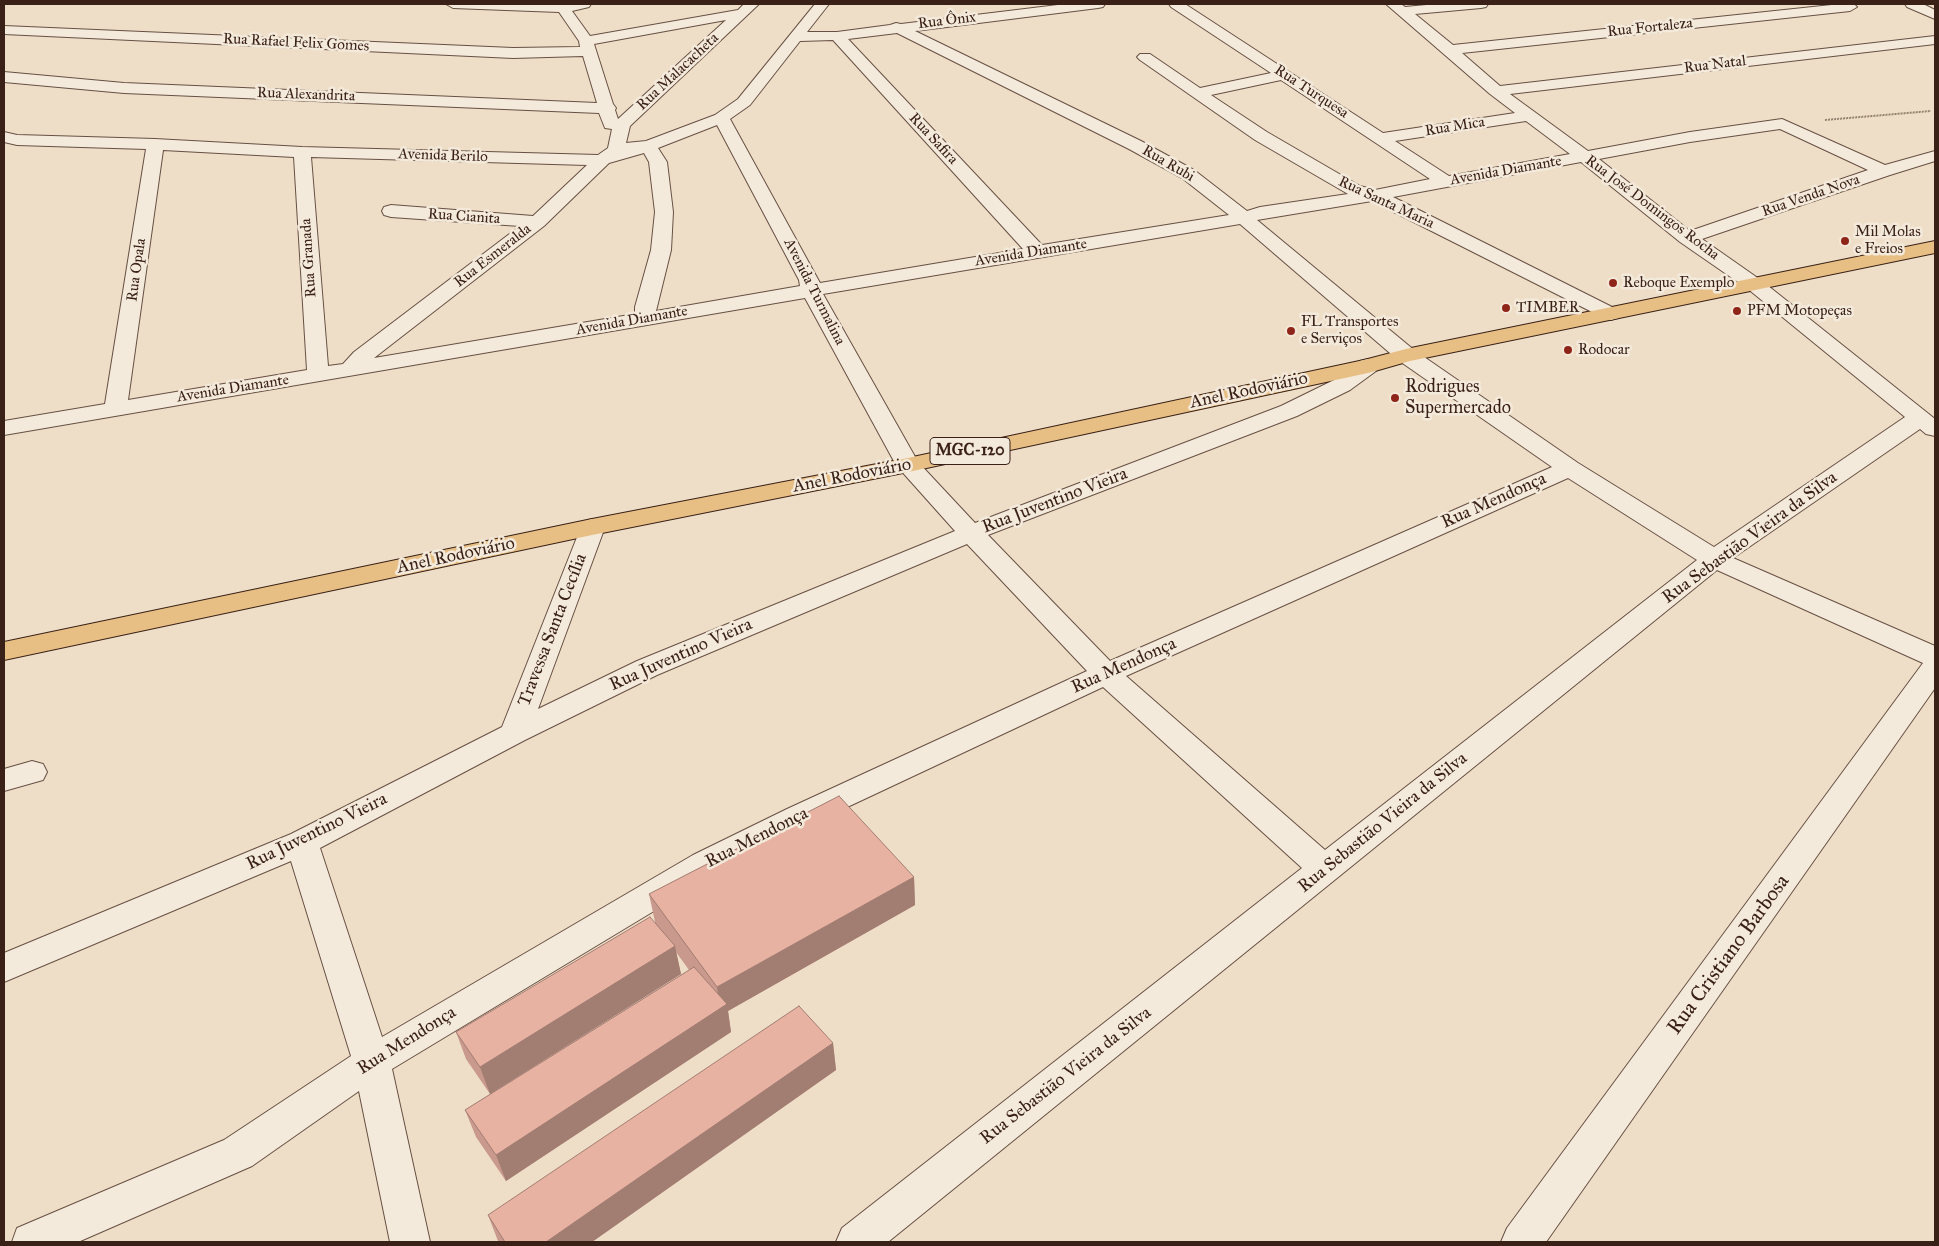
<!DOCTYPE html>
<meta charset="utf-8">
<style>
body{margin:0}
#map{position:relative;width:1939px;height:1246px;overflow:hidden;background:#eedec7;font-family:"IM FELL Great Primer",serif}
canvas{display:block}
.frame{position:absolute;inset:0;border:5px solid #3a2117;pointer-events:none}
</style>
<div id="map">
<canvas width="1939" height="1246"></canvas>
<div class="frame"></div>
</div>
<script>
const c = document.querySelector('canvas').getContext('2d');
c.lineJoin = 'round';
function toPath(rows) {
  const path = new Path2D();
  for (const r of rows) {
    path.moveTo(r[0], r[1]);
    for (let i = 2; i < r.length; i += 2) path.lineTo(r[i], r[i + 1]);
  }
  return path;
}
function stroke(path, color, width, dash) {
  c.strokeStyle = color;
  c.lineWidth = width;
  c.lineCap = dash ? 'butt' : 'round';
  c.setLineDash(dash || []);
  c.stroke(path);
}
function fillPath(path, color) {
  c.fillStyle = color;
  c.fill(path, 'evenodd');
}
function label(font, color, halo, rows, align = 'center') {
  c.font = font + ' "IM FELL Great Primer",serif';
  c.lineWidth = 5;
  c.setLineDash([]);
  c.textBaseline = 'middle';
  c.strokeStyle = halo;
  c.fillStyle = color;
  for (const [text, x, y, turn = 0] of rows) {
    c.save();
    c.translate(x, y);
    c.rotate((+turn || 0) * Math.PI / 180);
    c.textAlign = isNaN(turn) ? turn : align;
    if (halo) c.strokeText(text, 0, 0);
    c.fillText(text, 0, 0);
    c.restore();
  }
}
const minor = toPath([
 [446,4,591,4,589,7,572,11,590,36,738,10,744,4,759,4,630,126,626,143,646,141,715,115,738,99,815,4,829,4,807,32,837,32,890,25,896,23,901,24,1066,4,1105,4,1103,7,1098,8,915,31,1141,141,1194,170,1247,211,1260,207,1348,194,1255,140,1140,60,1137,57,1140,54,1150,54,1200,88,1271,73,1171,7,1169,4,1185,4,1383,133,1515,113,1490,94,1386,4,1401,4,1405,7,1437,4,1488,4,1486,7,1481,8,1415,14,1453,45,1841,4,1854,4,1857,7,1850,11,1462,53,1500,86,1935,36,1935,44,1510,94,1588,151,1690,132,1782,119,1885,165,1935,151,1935,161,1890,175,1702,239,1762,281,1935,419,1935,436,1926,434,1920,429,1733,558,1935,646,1935,688,1546,1242,1501,1242,1507,1228,1923,663,1717,570,888,1242,836,1242,842,1228,1302,868,1103,687,809,825,717,873,392,1069,430,1242,390,1242,359,1091,252,1166,78,1242,12,1242,17,1228,224,1140,351,1056,291,861,4,982,4,953,291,834,502,727,583,522,592,519,601,522,605,527,538,709,637,661,955,531,896,465,805,298,4,435,4,421,105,404,146,149,17,145,4,142,4,132,17,135,155,139,302,147,598,155,608,148,612,129,605,128,599,113,124,93,4,82,4,72,124,83,597,103,583,56,513,58,4,34,4,26,513,48,580,47,579,41,559,12,453,8,446,4],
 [726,20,618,119,615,110,616,108,613,104,594,44,726,20],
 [897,33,1129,149,1182,178,1229,215,1042,245,848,39,897,33],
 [833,40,1023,249,820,283,730,119,750,105,800,41,833,40],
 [1281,80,1430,179,1375,190,1360,186,1267,132,1211,95,1281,80],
 [1526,121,1570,154,1449,176,1395,141,1526,121],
 [717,125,799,280,800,286,656,311,671,250,673,212,667,162,658,148,717,125],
 [1780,129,1868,170,1690,231,1599,159,1690,142,1780,129],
 [163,150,294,157,307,370,128,400,163,150],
 [644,153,649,162,655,212,651,250,635,307,635,314,374,358,544,226,609,163,644,153],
 [311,157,587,165,533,216,391,205,384,207,382,211,384,215,391,217,520,226,354,352,343,364,328,366,311,157],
 [1581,162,1680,242,1748,289,1905,417,1714,547,1578,463,1414,350,1257,220,1372,201,1604,318,1611,320,1618,318,1621,314,1618,310,1393,197,1581,162],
 [1240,224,1398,360,1552,467,1110,661,988,535,1297,416,1350,390,1376,371,1379,366,1376,361,1368,359,1360,361,1334,380,1281,406,975,523,918,462,823,294,1240,224],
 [1568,478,1697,560,1325,850,1126,676,1568,478],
 [967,544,1087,671,787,809,693,855,382,1037,320,848,525,740,657,675,967,544],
 [1905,4,1923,4,1935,10,1935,19,1907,7,1905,4],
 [32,761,43,764,47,772,43,780,4,791,4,769,32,761]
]);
const major = toPath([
 [1935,241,1935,253,1410,361,1368,373,908,472,592,535,4,660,4,642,592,519,908,458,1364,360,1406,349,1935,241]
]);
stroke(minor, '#675043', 2);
stroke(major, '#3a2117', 2);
stroke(toPath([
 [1825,120,1931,111]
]), '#3a2117', 2, [0.5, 1]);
fillPath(minor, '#f4eadb');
fillPath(major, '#e7bf84');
fillPath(toPath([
 [914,877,915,905,728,1011,731,1032,506,1181,476,1137,465,1110,689,970,676,952,681,974,490,1094,466,1059,456,1032,655,922,649,894],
 [833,1043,836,1070,592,1242,499,1242,498,1241,488,1215]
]), '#c8998c');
fillPath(toPath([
 [914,877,915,905,728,1011,731,1032,506,1181,496,1155,720,1008,717,987],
 [675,946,681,974,490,1094,480,1067],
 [833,1043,836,1070,592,1242,546,1242]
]), '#a27d72');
const building = toPath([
 [839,796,914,877,717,987,649,894,839,796],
 [650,917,675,946,480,1067,456,1032,650,917],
 [694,967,727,1004,496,1155,465,1110,694,967],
 [799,1006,833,1043,546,1242,505,1242,488,1215,799,1006]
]);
fillPath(building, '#e8b2a3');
stroke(building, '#a27d72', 1);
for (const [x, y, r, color] of [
 [1845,241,5,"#8f2418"],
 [1613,283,5,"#8f2418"],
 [1506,308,5,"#8f2418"],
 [1737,311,5,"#8f2418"],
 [1291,331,5,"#8f2418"],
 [1568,350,5,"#8f2418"],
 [1395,398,5,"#8f2418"]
]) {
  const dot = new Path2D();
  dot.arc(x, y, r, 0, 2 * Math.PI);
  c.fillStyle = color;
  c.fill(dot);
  stroke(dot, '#f4eadb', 2);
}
label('15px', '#3a2117', '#f4eadb', [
 ["Rua Ônix",947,21,-7],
 ["Rua Fortaleza",1650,28,-6],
 ["Rua Rafael Felix Gomes",296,43,3],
 ["Rua Natal",1715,65,-7],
 ["Rua Malacacheta",678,72,-43],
 ["Rua Turquesa",1311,92,33],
 ["Rua Alexandrita",306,95,2],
 ["Rua Mica",1455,127,-9],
 ["Rua Safira",933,139,47],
 ["Avenida Berilo",443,156,2],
 ["Rua Rubi",1168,164,30],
 ["Avenida Diamante",1506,171,-10],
 ["Rua Venda Nova",1811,196,-19],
 ["Rua Santa Maria",1386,203,25],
 ["Rua José Domingos Rocha",1652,208,37],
 ["Rua Cianita",464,217,4],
 ["Avenida Diamante",1031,253,-9],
 ["Rua Esmeralda",493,256,-38],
 ["Rua Granada",309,258,-94],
 ["Rua Opala",137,270,-82],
 ["Avenida Turmalina",814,292,63],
 ["Avenida Diamante",632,321,-10],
 ["Avenida Diamante",233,389,-9]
]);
label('15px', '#3a2117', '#f4eadb', [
 ["Mil Molas",1855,232],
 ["e Freios",1855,249],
 ["Reboque Exemplo",1623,283],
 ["TIMBER",1516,308],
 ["PFM Motopeças",1747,311],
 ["FL Transportes",1301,322],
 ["e Serviços",1301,339],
 ["Rodocar",1578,350]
], 'left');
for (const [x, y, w] of [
 [970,451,80]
]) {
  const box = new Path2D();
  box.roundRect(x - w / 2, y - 13.5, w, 27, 4);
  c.fillStyle = '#f4eadb';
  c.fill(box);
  stroke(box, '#3a2117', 1);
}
label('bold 16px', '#3a2117', null, [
 ["MGC-120",970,451]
]);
label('18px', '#3a2117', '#f4eadb', [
 ["Rodrigues",1405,388],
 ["Supermercado",1405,409]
], 'left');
label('18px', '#3a2117', '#f4eadb', [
 ["Anel Rodoviário",1249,391,-12],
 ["Anel Rodoviário",852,476,-11],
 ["Rua Juventino Vieira",1055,501,-21],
 ["Rua Mendonça",1494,501,-24],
 ["Rua Sebastião Vieira da Silva",1750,538,-36],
 ["Anel Rodoviário",456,556,-12],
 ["Travessa Santa Cecília",553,630,-69],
 ["Rua Juventino Vieira",681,655,-24],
 ["Rua Mendonça",1124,666,-24],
 ["Rua Sebastião Vieira da Silva",1383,823,-39],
 ["Rua Juventino Vieira",317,832,-26],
 ["Rua Mendonça",757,838,-27],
 ["Rua Mendonça",407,1041,-32],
 ["Rua Sebastião Vieira da Silva",1066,1076,-38]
]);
label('21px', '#3a2117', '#f4eadb', [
 ["Rua Cristiano Barbosa",1729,955,-54]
]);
</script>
